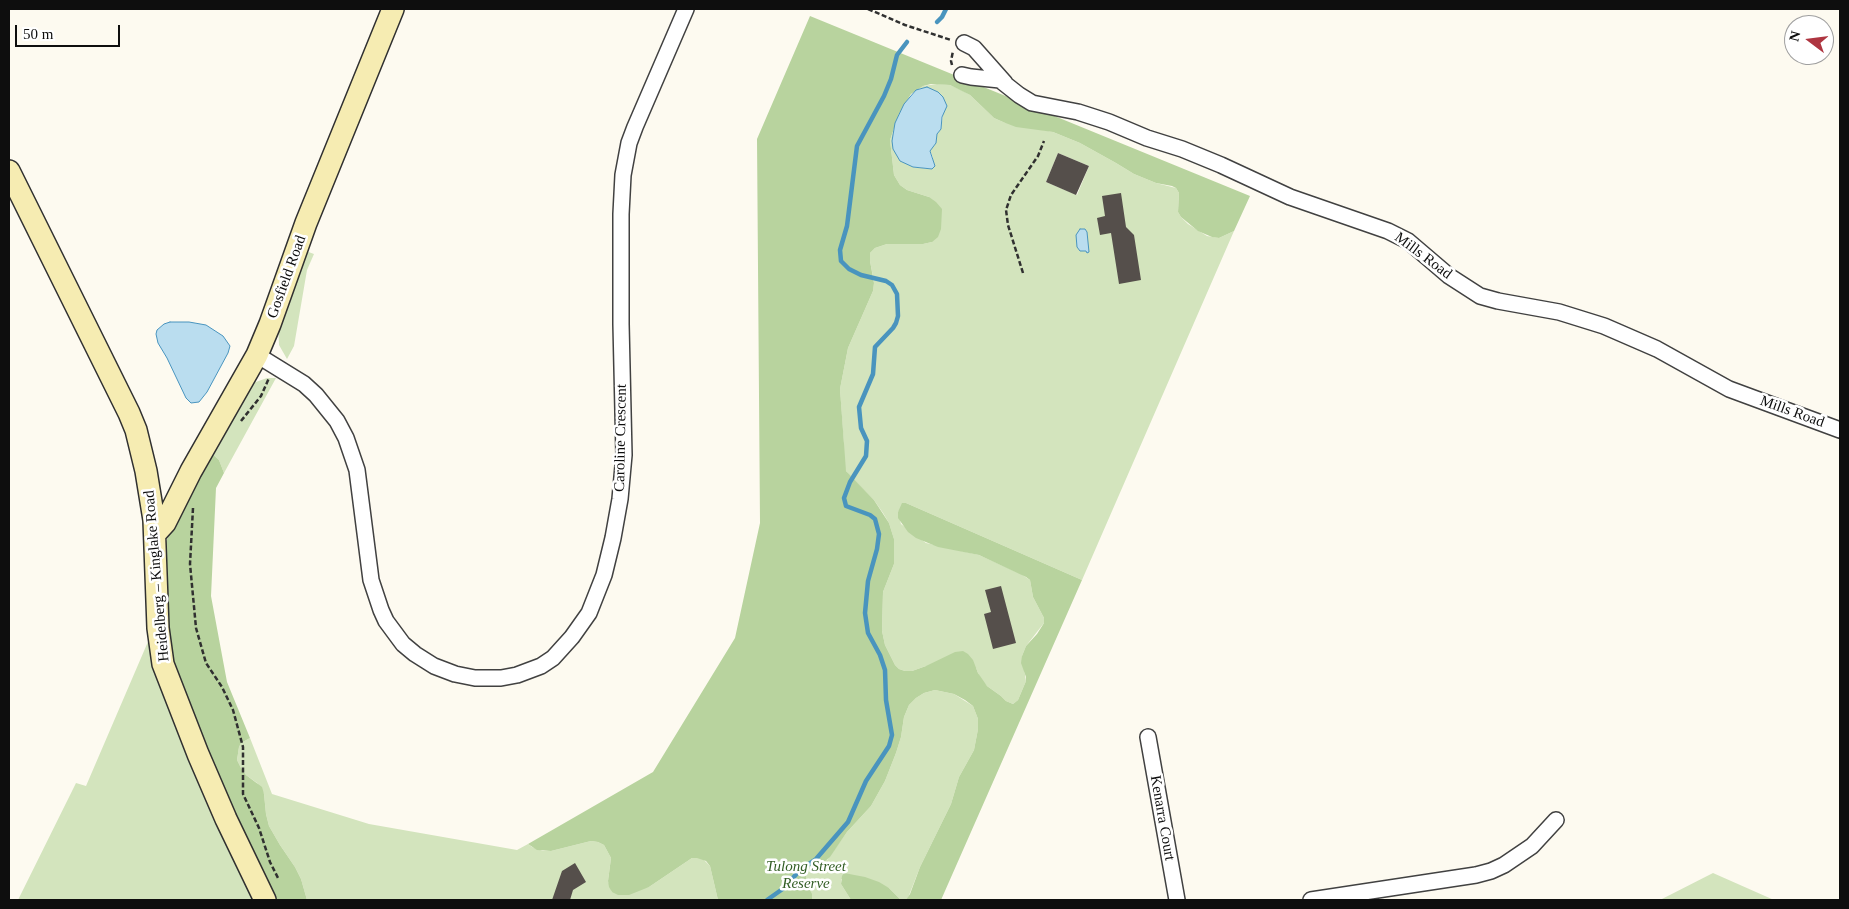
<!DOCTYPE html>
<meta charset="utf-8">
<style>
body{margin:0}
#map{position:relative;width:1849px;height:909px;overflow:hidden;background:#fdfaf0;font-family:Georgia,serif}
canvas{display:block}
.frame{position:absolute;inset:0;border:10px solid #0e0e0e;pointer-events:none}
.north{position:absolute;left:1784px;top:15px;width:50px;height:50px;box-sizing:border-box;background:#fff;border:1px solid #9f9f9f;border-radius:50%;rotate:285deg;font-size:14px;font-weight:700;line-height:20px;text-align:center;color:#0e0e0e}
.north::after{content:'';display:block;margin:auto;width:18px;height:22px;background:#ae3540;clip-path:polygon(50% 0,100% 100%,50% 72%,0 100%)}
.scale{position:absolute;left:15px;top:25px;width:105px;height:22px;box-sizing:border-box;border:2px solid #0e0e0e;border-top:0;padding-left:6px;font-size:15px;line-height:18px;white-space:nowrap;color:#0e0e0e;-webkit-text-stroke:4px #fff;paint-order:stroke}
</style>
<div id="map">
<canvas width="1849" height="909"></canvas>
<div class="frame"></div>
<div class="north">N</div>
<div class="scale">50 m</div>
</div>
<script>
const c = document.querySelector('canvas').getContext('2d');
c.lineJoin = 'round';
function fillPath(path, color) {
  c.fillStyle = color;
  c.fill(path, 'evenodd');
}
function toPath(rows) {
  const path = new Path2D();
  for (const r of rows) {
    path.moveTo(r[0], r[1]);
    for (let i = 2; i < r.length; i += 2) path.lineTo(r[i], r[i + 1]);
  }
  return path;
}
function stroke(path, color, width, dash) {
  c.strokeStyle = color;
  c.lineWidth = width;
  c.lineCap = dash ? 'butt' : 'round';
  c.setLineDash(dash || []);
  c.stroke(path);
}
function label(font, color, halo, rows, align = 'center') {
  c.font = font + ' Georgia,serif';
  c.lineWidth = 5;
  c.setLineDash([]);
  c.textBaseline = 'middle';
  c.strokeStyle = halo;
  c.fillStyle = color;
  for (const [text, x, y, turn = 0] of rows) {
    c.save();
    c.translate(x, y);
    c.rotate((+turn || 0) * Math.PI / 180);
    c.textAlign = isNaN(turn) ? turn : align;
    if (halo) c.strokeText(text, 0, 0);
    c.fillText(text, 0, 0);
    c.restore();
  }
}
fillPath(toPath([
 [937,84,950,85,961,90,970,95,994,118,1003,122,1053,132,1080,143,1116,163,1134,174,1156,183,1176,188,1179,193,1178,212,1181,217,1188,224,1207,236,1219,238,1234,231,1082,580,906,503,898,512,901,524,926,543,979,555,1021,574,1030,580,1033,597,1044,618,1044,623,1026,646,1022,656,1026,681,1018,700,1013,704,1006,701,1001,696,987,686,981,680,976,668,926,666,912,671,905,671,899,669,895,665,885,645,882,631,883,592,894,564,894,539,889,523,883,513,874,500,850,476,846,471,844,465,844,446,840,389,848,348,873,291,874,282,870,261,870,253,875,248,887,244,923,244,932,242,929,197,907,190,900,185,894,175,890,140,893,132,893,149,913,167,932,169,933,158,930,150,934,146,937,134,941,129,943,115,921,88,916,90,923,86],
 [1058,153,1089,166,1077,195,1046,182],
 [303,250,314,254,307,270,294,346,287,359,279,345,278,322],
 [267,378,276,378,224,473,219,460,209,451,247,389,253,383],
 [153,630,259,900,18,900,76,783,86,786],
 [935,690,954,694,973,706,978,719,978,729,974,750,959,777,951,804,920,867,908,898,906,900,901,900,889,888,841,879,841,884,851,900,767,900,803,820,827,860,847,832,871,806,885,781,896,753,901,737,904,717,909,705,916,698,924,693],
 [250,738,272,794,369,824,517,850,528,844,532,847,543,851,551,851,591,841,598,842,604,845,611,858,608,881,612,892,649,887,692,858,702,858,710,866,718,900,307,900,301,879,295,867,280,845,269,826,266,814,264,794,257,783,246,775,241,768,237,760,239,747,241,743],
 [1713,873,1774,900,1660,900]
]), '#d3e4bd');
fillPath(toPath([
 [810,16,1250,196,1234,231,1219,238,1212,237,1198,231,1181,217,1178,212,1179,193,1176,188,1172,186,1156,183,1134,174,1116,163,1080,143,1053,132,1016,127,1003,122,994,118,970,95,950,85,931,84,923,86,911,94,899,114,890,140,894,175,900,185,907,190,929,197,936,202,942,209,941,229,938,237,932,242,923,244,887,244,875,248,870,253,870,261,874,283,873,291,848,348,840,389,846,471,874,500,889,523,894,539,894,564,883,592,882,631,885,645,895,665,899,669,905,671,912,671,926,666,955,652,963,651,968,654,973,660,978,673,987,686,1001,696,1006,701,1013,704,1018,700,1026,681,1026,677,1021,663,1022,656,1026,646,1037,634,1044,623,1044,618,1033,597,1030,580,1026,577,979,555,938,547,916,538,908,532,898,518,898,512,902,503,906,503,1082,580,941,900,906,900,910,894,920,867,951,804,959,777,974,750,978,729,978,719,973,706,965,700,954,694,935,690,924,693,916,698,909,705,904,717,901,737,896,753,885,781,871,806,847,832,830,857,824,862,813,865,806,873,806,883,812,894,812,900,718,900,710,866,706,861,697,858,692,858,649,887,629,895,618,895,612,892,609,887,608,881,611,858,604,845,598,842,591,841,551,851,537,850,528,844,653,772,735,638,760,523,757,139],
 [209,451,219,460,224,473,216,488,211,596,227,682,250,738,241,743,239,747,237,760,241,768,246,775,262,787,264,794,266,814,269,826,280,845,295,867,301,879,307,900,272,900,247,849,169,657,164,560,166,543,170,529],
 [844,873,865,877,879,882,889,888,901,900,851,900,841,884,842,876]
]), '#b8d39e');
const water = toPath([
 [927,87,938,92,943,97,947,106,942,117,941,129,937,134,936,143,930,151,935,166,932,169,913,167,900,161,893,149,892,141,895,123,904,104,916,90,927,87],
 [1080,229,1085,229,1087,232,1089,252,1087,253,1086,251,1080,251,1077,247,1076,235,1080,229],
 [170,322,189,322,206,325,223,336,230,346,228,353,207,392,199,402,191,403,186,398,167,358,158,343,156,334,157,330,164,324,170,322]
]);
fillPath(water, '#baddef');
stroke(water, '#4994be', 1);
stroke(toPath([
 [937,22,942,17,946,9],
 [767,900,784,888,800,870,816,859,848,822,866,781,889,746,892,735,886,700,885,670,880,655,868,633,865,613,868,581,877,549,879,534,875,519,870,515,846,506,844,498,850,482,866,456,867,441,861,428,859,407,873,374,875,347,893,328,896,323,898,316,897,294,892,285,886,281,861,275,849,269,841,261,840,250,847,226,857,146,884,96,891,79,897,55,907,42]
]), '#4994be', 4.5);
fillPath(toPath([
 [1058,153,1089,166,1076,195,1046,182],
 [1121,193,1126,227,1134,235,1141,280,1119,284,1111,233,1100,235,1097,218,1105,216,1102,196],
 [1001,586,1016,643,993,649,984,614,991,612,985,590],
 [575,863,586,882,573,890,570,900,552,900,562,871]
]), '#554f4b');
const street = toPath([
 [964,43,974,48,1005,83],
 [962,75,971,77,1000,80,1019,95,1032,103,1078,112,1109,122,1147,138,1182,149,1221,165,1290,197,1388,231,1408,241,1449,276,1480,296,1498,301,1559,312,1604,326,1657,349,1729,389,1840,430],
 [257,355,304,384,316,395,337,421,346,438,357,470,371,580,381,610,386,621,403,644,415,654,434,666,455,674,475,678,501,678,517,675,541,666,553,658,572,637,589,613,604,575,613,538,620,499,624,455,621,324,621,214,623,175,629,143,635,127,686,9],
 [1148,737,1177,900],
 [1311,900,1476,875,1491,871,1504,865,1532,846,1556,820]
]);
const secondary = toPath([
 [9,171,129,413,136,430,146,471,154,520,158,628,163,664,198,754,226,819,265,900],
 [155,534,165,523,191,471,257,355,270,324,306,223,393,9]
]);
stroke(street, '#414141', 18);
stroke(secondary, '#303030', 24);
stroke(toPath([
 [868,9,905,25,951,40],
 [952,65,951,61,953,51],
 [1023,273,1008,225,1006,210,1011,195,1038,156,1044,141],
 [241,421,261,396,269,378],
 [193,508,190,564,196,628,206,663,222,687,233,710,243,747,243,794,259,828,270,862,279,880]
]), '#303030', 2.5, [5, 2.5]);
stroke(street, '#fff', 15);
stroke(secondary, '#f6ecb2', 21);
label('15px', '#0e0e0e', '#fff', [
 ["Mills Road",1423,256,37],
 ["Gosfield Road",287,277,-70],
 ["Mills Road",1792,412,20],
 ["Caroline Crescent",621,438,-89],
 ["Heidelberg – Kinglake Road",157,576,-95],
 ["Kenarra Court",1162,818,80]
]);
label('italic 15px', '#335e25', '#fff', [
 ["Tulong Street",806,867],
 ["Reserve",806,884]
]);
</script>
